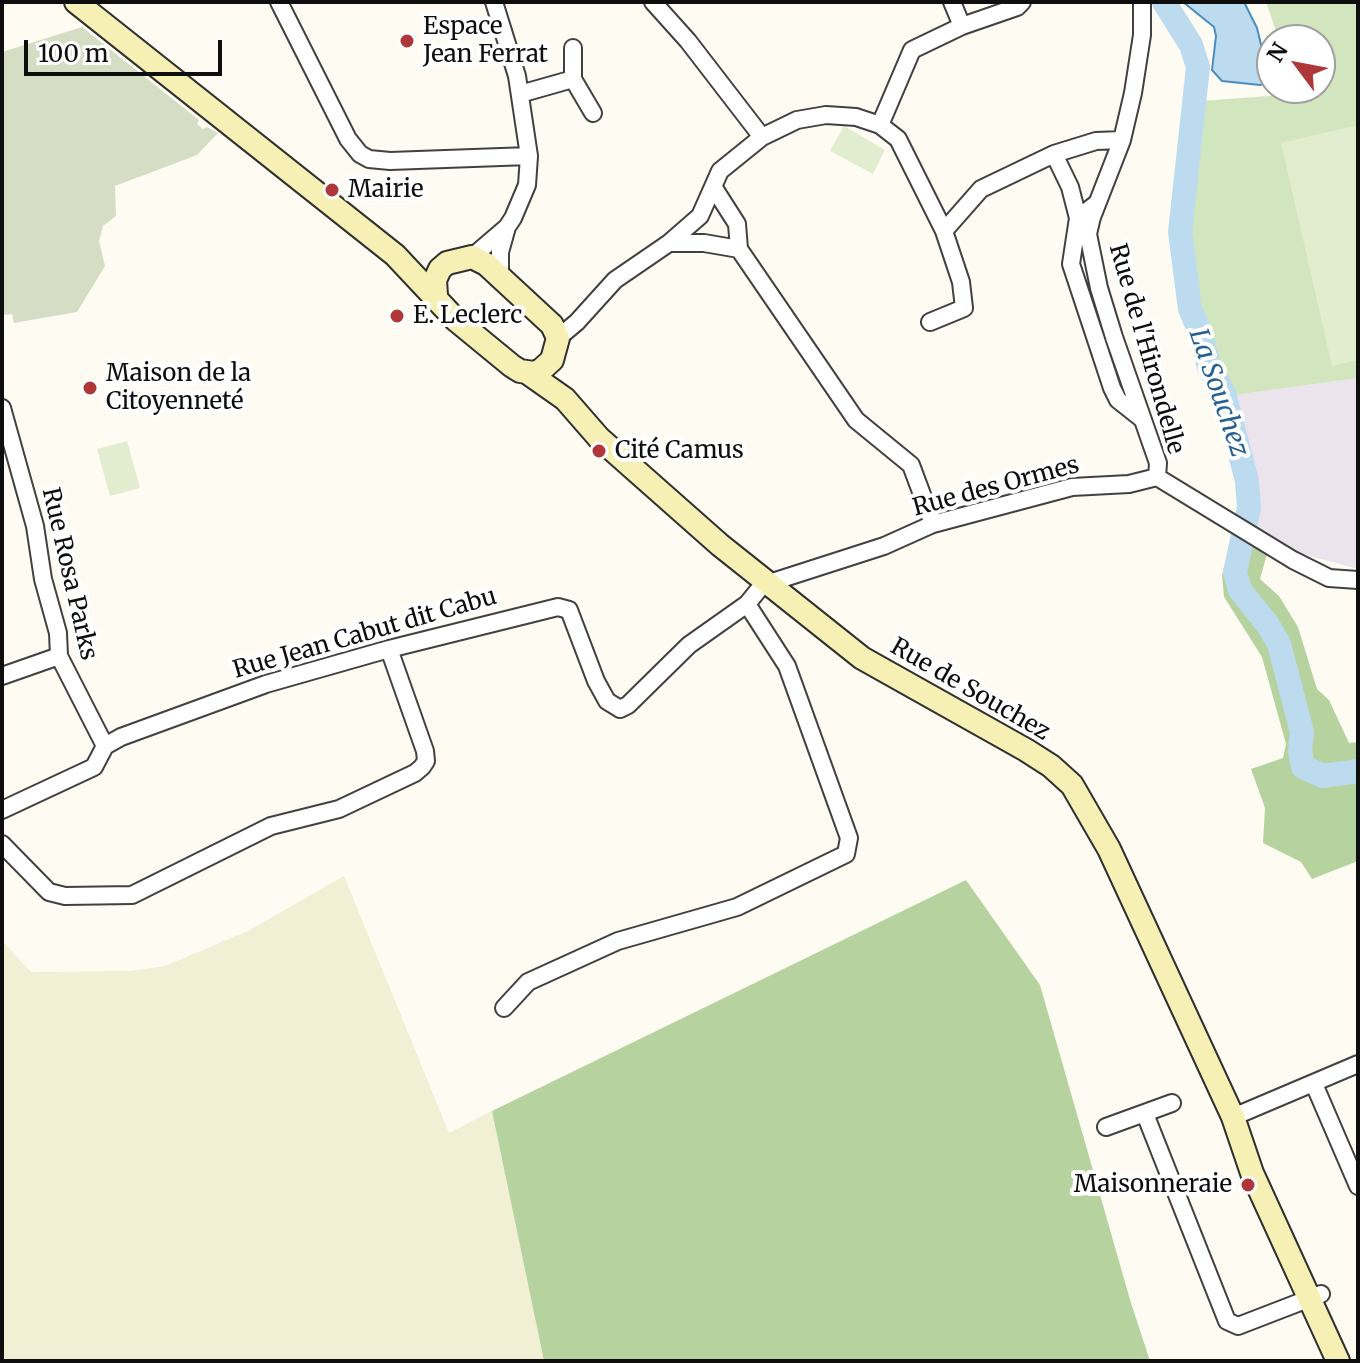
<!DOCTYPE html>
<meta charset="utf-8">
<style>
body{margin:0}
#map{position:relative;width:1360px;height:1363px;overflow:hidden;background:#fdfbf2;font-family:Merriweather,serif}
canvas{display:block}
.frame{position:absolute;inset:0;border:4px solid #0e0e0e;pointer-events:none}
.north{position:absolute;left:1256px;top:24px;width:80px;height:80px;box-sizing:border-box;background:#fff;border:2px solid #9f9f9f;border-radius:50%;rotate:302deg;font-size:22px;font-weight:700;line-height:32px;text-align:center;color:#0e0e0e}
.north::after{content:'';display:block;margin:auto;width:28px;height:36px;background:#af3639;clip-path:polygon(50% 0,100% 100%,50% 72%,0 100%)}
.scale{position:absolute;left:24px;top:40px;width:198px;height:36px;box-sizing:border-box;border:4px solid #0e0e0e;border-top:0;padding-left:10px;font-size:24px;line-height:28px;white-space:nowrap;color:#0e0e0e;-webkit-text-stroke:6px #fff;paint-order:stroke}
</style>
<div id="map">
<canvas width="1360" height="1363"></canvas>
<div class="frame"></div>
<div class="north">N</div>
<div class="scale">100 m</div>
</div>
<script>
const c = document.querySelector('canvas').getContext('2d');
c.lineJoin = 'round';
function fillPath(path, color) {
  c.fillStyle = color;
  c.fill(path, 'evenodd');
}
function toPath(rows) {
  const path = new Path2D();
  for (const r of rows) {
    path.moveTo(r[0], r[1]);
    for (let i = 2; i < r.length; i += 2) path.lineTo(r[i], r[i + 1]);
  }
  return path;
}
function stroke(path, color, width, dash) {
  c.strokeStyle = color;
  c.lineWidth = width;
  c.lineCap = dash ? 'butt' : 'round';
  c.setLineDash(dash || []);
  c.stroke(path);
}
function label(font, color, halo, rows, align = 'center') {
  c.font = font + ' Merriweather,serif';
  c.lineWidth = 8;
  c.setLineDash([]);
  c.textBaseline = 'middle';
  c.strokeStyle = halo;
  c.fillStyle = color;
  for (const [text, x, y, turn = 0] of rows) {
    c.save();
    c.translate(x, y);
    c.rotate((+turn || 0) * Math.PI / 180);
    c.textAlign = isNaN(turn) ? turn : align;
    if (halo) c.strokeText(text, 0, 0);
    c.fillText(text, 0, 0);
    c.restore();
  }
}
fillPath(toPath([
 [1358,378,1358,569,1296,552,1256,528,1254,482,1240,433,1234,395]
]), '#ebe4ec');
fillPath(toPath([
 [344,876,449,1133,492,1111,544,1361,2,1361,2,941,31,972,130,971,165,966,248,931]
]), '#f1efd4');
fillPath(toPath([
 [1266,2,1358,2,1358,378,1234,395,1226,392,1213,367,1193,308,1187,257,1195,192,1201,101,1296,94,1295,88,1320,88,1320,40,1279,40]
]), '#d1e5be');
fillPath(toPath([
 [1233,535,1267,554,1260,579,1279,596,1298,627,1317,689,1329,700,1349,743,1358,742,1358,861,1312,879,1301,862,1263,843,1265,808,1251,769,1283,758,1286,744,1262,657,1224,597,1222,575],
 [966,880,1040,985,1131,1303,1150,1361,544,1361,492,1111]
]), '#b6d39f');
fillPath(toPath([
 [82,27,199,120,197,124,203,129,207,127,218,133,197,155,115,186,116,216,103,226,99,241,105,266,77,312,14,323,12,314,2,315,2,52]
]), '#d5dec4');
fillPath(toPath([
 [1358,125,1358,360,1332,366,1281,143],
 [844,126,885,150,873,174,830,151],
 [127,441,140,488,110,496,97,449]
]), '#e2edcf');
const water = toPath([
 [1183,2,1244,2,1257,28,1270,82,1260,85,1222,81,1212,70,1216,36,1214,27,1183,2]
]);
fillPath(water, '#bcdbef');
stroke(water, '#4b8dbe', 2);
stroke(toPath([
 [1164,2,1191,45,1198,67,1180,232,1190,309,1200,332,1209,367,1224,393,1247,481,1249,508,1235,572,1240,590,1268,625,1279,644,1302,732,1300,750,1303,767,1323,776,1358,771]
]), '#bcdbef', 24);
const minor = toPath([
 [279,2,348,139,360,154,369,159,390,161,529,156],
 [653,2,688,41,762,137],
 [1142,2,1142,35,1133,93,1122,140,1092,217,1088,234,1099,288,1114,337,1158,463,1157,477],
 [962,26,1017,7,1022,2],
 [573,48,573,79],
 [520,94,573,79,593,113],
 [880,125,912,50,962,26,952,2],
 [1054,154,1070,187,1078,218],
 [714,188,737,224,739,249],
 [1096,204,1078,218,1071,264,1112,388,1118,400,1142,419],
 [944,231,981,189,1054,154,1096,141,1122,140],
 [669,243,704,243,739,249,856,420,911,465,933,524],
 [472,257,507,227,513,218,527,185,529,156,517,76,494,2],
 [500,277,500,252,507,227],
 [558,338,577,322,615,280,669,243,700,216,720,171,762,137,797,120,826,115,856,117,880,125,898,139,944,231,961,282,964,308,930,322],
 [2,408,35,526,43,579,58,633,59,656,105,746],
 [2,676,59,656],
 [105,746,121,737,266,684,389,649,558,607,569,610,596,681,607,701,620,709,628,705,689,645,747,604],
 [2,810,94,767,105,746],
 [2,844,49,892,65,896,132,895,271,826,339,809,415,773,422,767,426,761,425,751,389,649],
 [504,1008,528,982,618,941,737,907,846,854,849,838,787,666,747,604,760,588,769,583,884,546,933,524,1072,487,1129,484,1157,477,1293,560,1329,578,1358,580],
 [1314,1084,1358,1186],
 [1145,1114,1227,1321,1238,1326,1321,1294],
 [1233,1117,1358,1064],
 [1106,1127,1172,1103]
]);
const secondary = toPath([
 [76,2,395,255,456,320,512,366,520,371,534,373,541,370,552,360,558,338,552,325,486,264,472,257,447,263,440,269,435,280,436,295],
 [528,373,565,399,599,438,720,545,862,658,1026,750,1051,766,1072,785,1109,849,1233,1117,1252,1173,1338,1361]
]);
stroke(minor, '#414141', 20);
stroke(secondary, '#303030', 26);
stroke(minor, '#fff', 16);
stroke(secondary, '#f6f0b4', 22);
for (const [x, y, r, color] of [
 [407,41,8,"#af3639"],
 [332,190,8,"#af3639"],
 [397,316,8,"#af3639"],
 [90,388,8,"#af3639"],
 [599,451,8,"#af3639"],
 [1248,1185,8,"#af3639"]
]) {
  const dot = new Path2D();
  dot.arc(x, y, r, 0, 2 * Math.PI);
  c.fillStyle = color;
  c.fill(dot);
  stroke(dot, '#fff', 3);
}
label('24px', '#0e0e0e', '#fff', [
 ["Espace",423,27],
 ["Jean Ferrat",423,55],
 ["Mairie",348,190],
 ["E. Leclerc",413,316],
 ["Maison de la",106,374],
 ["Citoyenneté",106,402],
 ["Cité Camus",615,451],
 ["Maisonneraie",1232,1185,"right"]
], 'left');
label('24px', '#0e0e0e', '#fff', [
 ["Rue de l'Hirondelle",1146,349,74],
 ["Rue des Ormes",996,487,-15],
 ["Rue Rosa Parks",69,574,77],
 ["Rue Jean Cabut dit Cabu",365,634,-16],
 ["Rue de Souchez",970,690,30]
]);
label('italic 26px', '#256092', '#fff', [
 ["La Souchez",1218,393,71]
]);
</script>
